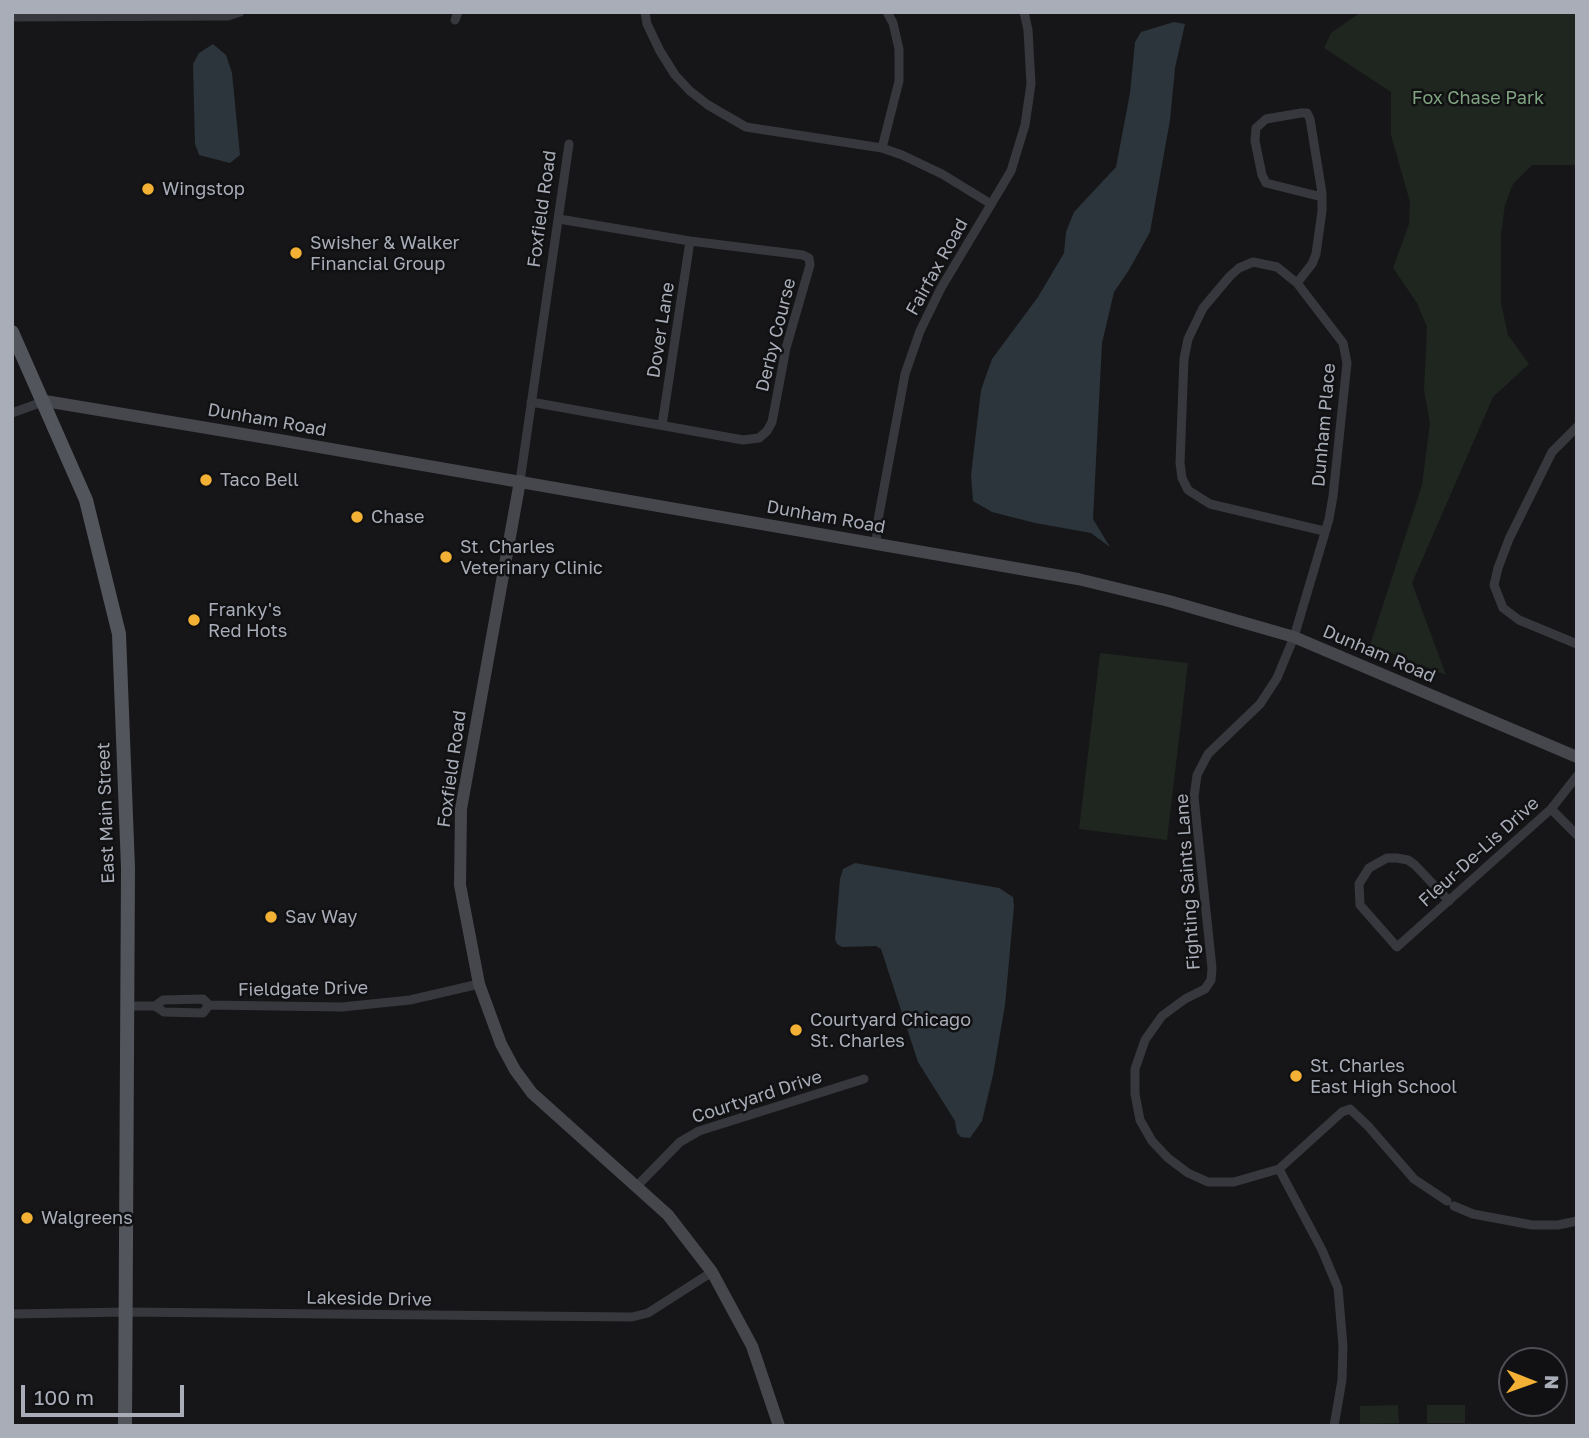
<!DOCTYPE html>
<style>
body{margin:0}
#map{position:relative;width:1589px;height:1438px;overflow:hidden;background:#161618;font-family:"Golos Text",sans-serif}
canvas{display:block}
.frame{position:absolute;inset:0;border:14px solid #a8adb8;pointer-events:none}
.north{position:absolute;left:1498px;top:1347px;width:70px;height:70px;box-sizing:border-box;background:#111113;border:2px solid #4d4f55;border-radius:50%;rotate:91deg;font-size:19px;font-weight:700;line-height:28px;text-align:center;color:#a8adb8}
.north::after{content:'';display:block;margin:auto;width:24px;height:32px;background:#f2b134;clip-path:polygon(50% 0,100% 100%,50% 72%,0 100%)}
.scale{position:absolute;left:21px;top:1385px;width:163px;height:32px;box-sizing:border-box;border:4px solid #a8adb8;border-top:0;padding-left:9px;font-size:21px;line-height:24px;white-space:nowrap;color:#a8adb8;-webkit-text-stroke:5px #111113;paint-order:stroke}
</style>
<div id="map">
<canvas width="1589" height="1438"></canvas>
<div class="frame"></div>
<div class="north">N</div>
<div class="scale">100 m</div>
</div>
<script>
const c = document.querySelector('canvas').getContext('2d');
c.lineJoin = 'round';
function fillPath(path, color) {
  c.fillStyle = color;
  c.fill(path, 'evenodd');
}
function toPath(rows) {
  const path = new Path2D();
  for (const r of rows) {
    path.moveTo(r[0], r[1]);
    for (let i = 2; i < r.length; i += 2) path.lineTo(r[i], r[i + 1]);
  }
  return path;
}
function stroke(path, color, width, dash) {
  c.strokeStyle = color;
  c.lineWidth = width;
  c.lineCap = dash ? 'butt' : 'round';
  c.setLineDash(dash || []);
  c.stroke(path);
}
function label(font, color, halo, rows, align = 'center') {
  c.font = font + ' "Golos Text",sans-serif';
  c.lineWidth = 5;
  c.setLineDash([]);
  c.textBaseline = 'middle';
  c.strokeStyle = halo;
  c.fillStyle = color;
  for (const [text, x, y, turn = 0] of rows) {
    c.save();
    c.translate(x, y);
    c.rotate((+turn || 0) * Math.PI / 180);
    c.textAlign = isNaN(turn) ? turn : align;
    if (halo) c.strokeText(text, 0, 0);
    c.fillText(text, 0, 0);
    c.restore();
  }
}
fillPath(toPath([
 [1361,12,1577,12,1577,165,1532,165,1513,184,1505,205,1501,234,1501,303,1508,335,1529,364,1493,397,1412,583,1446,675,1370,645,1422,485,1430,423,1424,390,1427,327,1417,303,1393,268,1409,224,1410,202,1391,135,1391,92,1324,48,1331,33],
 [1100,653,1188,663,1167,840,1079,829],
 [1398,1405,1399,1423,1360,1424,1360,1406],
 [1427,1405,1465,1405,1465,1423,1427,1423]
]), '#1e261f');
fillPath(toPath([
 [1174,22,1185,24,1175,68,1170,120,1150,232,1129,270,1114,292,1102,343,1093,519,1110,547,1091,533,1035,523,992,512,973,501,971,475,981,390,992,359,1038,297,1064,253,1066,232,1074,212,1116,167,1130,93,1135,42,1141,32],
 [213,44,226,55,232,73,240,155,230,163,199,155,195,144,193,64,199,53],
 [855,863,999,888,1013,897,1014,906,1005,1005,993,1075,982,1121,970,1138,961,1137,957,1133,955,1121,918,1062,881,949,876,946,842,947,837,944,835,939,840,879,843,869]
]), '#2c353c');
stroke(toPath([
 [645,12,647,24,660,51,675,75,690,91,708,105,746,127,882,148,902,155,942,174,991,204],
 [12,17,228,16,240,12],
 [455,20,458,12],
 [882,148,899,81,899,49,893,23,887,12],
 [1297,283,1312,264,1316,254,1322,211,1322,193,1310,119,1307,113,1301,113,1266,119,1256,128,1255,141,1262,175,1266,183,1322,197],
 [531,402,743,440,759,438,767,431,772,422,786,348,810,265,809,258,803,255,690,241,559,219],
 [12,413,45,401],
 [662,425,690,241],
 [1577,427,1552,452,1509,539,1498,568,1494,585,1503,608,1519,620,1577,644],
 [520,481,569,144],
 [1324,531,1210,504,1188,490,1182,478,1180,463,1184,359,1188,339,1203,308,1230,276,1239,268,1253,262,1277,267,1297,283,1343,343,1347,363,1333,496,1329,519,1294,637,1277,678,1260,704,1208,754,1197,775,1194,797,1212,968,1211,980,1205,989,1185,999,1162,1016,1145,1040,1135,1069,1135,1094,1140,1120,1152,1141,1168,1158,1188,1173,1208,1182,1234,1182,1279,1169,1342,1112,1350,1109,1368,1126,1414,1179,1447,1201],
 [876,544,878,520,905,374,920,331,941,288,1011,171,1025,125,1031,84,1028,30,1024,12],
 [1551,809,1577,835],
 [1449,901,1415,865,1408,860,1397,858,1387,858,1369,868,1359,884,1360,905,1397,947,1551,809,1577,776],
 [127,1006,155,1006,163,1000,203,999,209,1005,342,1007,410,1000,479,984],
 [155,1006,164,1012,203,1013,209,1005],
 [1279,1169,1322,1250,1338,1288,1343,1346,1342,1380,1334,1426],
 [637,1186,680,1142,699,1131,864,1079],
 [1454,1206,1473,1214,1532,1225,1558,1225,1577,1221],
 [12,1314,126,1312,632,1317,648,1313,712,1272]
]), '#37383d', 9);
stroke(toPath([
 [45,401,279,440,1078,579,1169,601,1294,637,1577,757],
 [520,481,461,809,460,885,479,984,501,1044,515,1070,532,1093,668,1215,712,1272,752,1346,779,1426]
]), '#45474d', 12);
stroke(toPath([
 [12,332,86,500,119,634,128,868,125,1426]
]), '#53555c', 14);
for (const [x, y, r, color] of [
 [148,189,7,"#f2b134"],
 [296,253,7,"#f2b134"],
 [206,480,7,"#f2b134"],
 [357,517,7,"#f2b134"],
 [446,557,7,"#f2b134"],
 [194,620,7,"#f2b134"],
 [271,917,7,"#f2b134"],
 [796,1030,7,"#f2b134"],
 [1296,1076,7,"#f2b134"],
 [27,1218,7,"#f2b134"]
]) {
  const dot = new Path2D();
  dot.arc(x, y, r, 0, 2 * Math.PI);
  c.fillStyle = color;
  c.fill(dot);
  stroke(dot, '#111113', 2.5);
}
label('18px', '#7fa381', '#111113', [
 ["Fox Chase Park",1478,98]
]);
label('18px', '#a8adb8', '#111113', [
 ["Wingstop",162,189],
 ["Swisher & Walker",310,243],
 ["Financial Group",310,264],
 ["Taco Bell",220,480],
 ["Chase",371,517],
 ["St. Charles",460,547],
 ["Veterinary Clinic",460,568],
 ["Franky's",208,610],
 ["Red Hots",208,631],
 ["Sav Way",285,917],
 ["Courtyard Chicago",810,1020],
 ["St. Charles",810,1041],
 ["St. Charles",1310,1066],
 ["East High School",1310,1087],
 ["Walgreens",41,1218]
], 'left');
label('18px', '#a8adb8', '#111113', [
 ["Foxfield Road",542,209,-82],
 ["Fairfax Road",937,267,-61],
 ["Dover Lane",661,330,-81],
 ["Derby Course",776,335,-76],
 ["Dunham Road",267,420,10],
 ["Dunham Place",1324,425,-85],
 ["Dunham Road",826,517,10],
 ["Dunham Road",1379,654,23],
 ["Foxfield Road",452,769,-82],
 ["East Main Street",106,813,-92],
 ["Fleur-De-Lis Drive",1479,852,-42],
 ["Fighting Saints Lane",1188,882,-94],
 ["Fieldgate Drive",303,989,-1],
 ["Courtyard Drive",757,1097,-18],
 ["Lakeside Drive",369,1299,1]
]);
</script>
